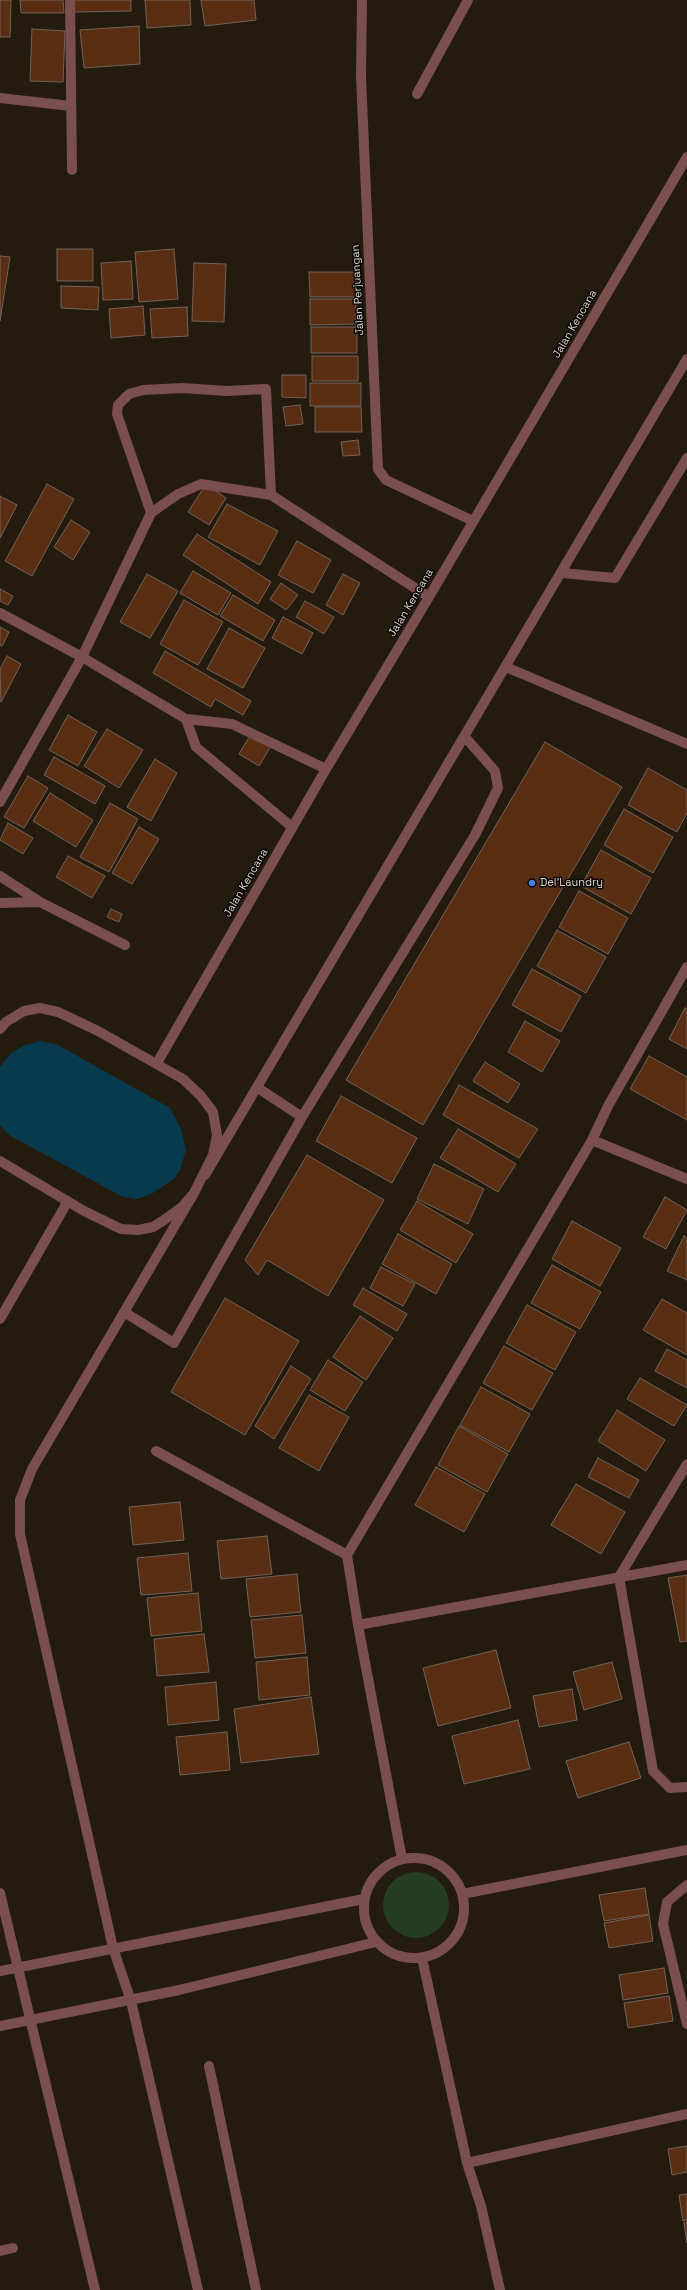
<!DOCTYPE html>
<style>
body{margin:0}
canvas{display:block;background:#221b0e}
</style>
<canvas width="687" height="2290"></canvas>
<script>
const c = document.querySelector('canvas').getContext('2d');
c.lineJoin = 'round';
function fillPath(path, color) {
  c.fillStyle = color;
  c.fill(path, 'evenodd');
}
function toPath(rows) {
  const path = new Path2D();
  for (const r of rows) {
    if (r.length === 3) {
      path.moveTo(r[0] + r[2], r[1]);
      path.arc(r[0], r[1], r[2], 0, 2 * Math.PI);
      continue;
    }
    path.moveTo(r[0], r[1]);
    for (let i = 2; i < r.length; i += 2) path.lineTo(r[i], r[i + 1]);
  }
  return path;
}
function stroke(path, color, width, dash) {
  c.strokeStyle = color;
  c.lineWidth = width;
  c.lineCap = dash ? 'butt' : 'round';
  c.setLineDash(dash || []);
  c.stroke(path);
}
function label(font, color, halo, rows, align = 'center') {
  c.font = font + ' "Space Grotesk",sans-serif';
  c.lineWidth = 3;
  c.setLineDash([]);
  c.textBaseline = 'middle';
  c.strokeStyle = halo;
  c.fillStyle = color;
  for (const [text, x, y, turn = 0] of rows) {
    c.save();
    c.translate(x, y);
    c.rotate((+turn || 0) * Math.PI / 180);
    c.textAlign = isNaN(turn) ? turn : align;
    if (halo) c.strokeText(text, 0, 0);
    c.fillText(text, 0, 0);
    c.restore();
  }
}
fillPath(toPath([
 [416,1905,33]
]), '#243c1f');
fillPath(toPath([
 [42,1041,58,1045,170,1108,181,1129,186,1150,180,1170,174,1179,151,1194,137,1199,123,1197,9,1135,0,1125,0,1067,11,1053,25,1045]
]), '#083a4e');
const building = toPath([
 [0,0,11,0,10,37,0,37,0,0],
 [20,0,63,0,64,13,21,13,20,0],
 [73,0,131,0,131,11,73,12,73,0],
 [145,0,190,0,191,25,147,28,145,0],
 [201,0,254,0,256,20,205,26,201,0],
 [139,26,140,64,84,68,80,30,139,26],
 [32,29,65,31,63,82,30,81,32,29],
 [57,249,93,249,93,281,57,281,57,249],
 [174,249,178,299,139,302,135,252,174,249],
 [0,256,10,257,0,321,0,256],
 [131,261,133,299,103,300,101,263,131,261],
 [194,263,226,264,224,322,192,321,194,263],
 [309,272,356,272,356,297,310,297,309,272],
 [61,286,99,287,98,310,61,308,61,286],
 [310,299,356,299,356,324,310,325,310,299],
 [143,306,145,335,111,338,109,309,143,306],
 [187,307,188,336,152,338,150,309,187,307],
 [311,327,357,327,357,353,311,353,311,327],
 [312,356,358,356,358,381,312,381,312,356],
 [282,375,306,375,306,398,282,397,282,375],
 [310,383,361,383,361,406,310,406,310,383],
 [300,405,303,424,286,426,283,407,300,405],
 [315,407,361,407,362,432,315,432,315,407],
 [358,440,360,455,343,456,341,442,358,440],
 [47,484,74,499,32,576,5,561,47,484],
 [206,484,226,498,209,525,188,512,206,484],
 [0,496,17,505,0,538,0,496],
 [227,504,278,531,260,565,208,537,227,504],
 [71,520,90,532,73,560,54,547,71,520],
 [197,534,271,582,258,604,183,555,197,534],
 [297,541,331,560,313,593,278,575,297,541],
 [193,571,231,593,218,615,180,593,193,571],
 [147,574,178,591,150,638,120,622,147,574],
 [343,574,360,583,343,615,326,605,343,574],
 [281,583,298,595,286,610,270,599,281,583],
 [0,589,13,596,8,605,0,601,0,589],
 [233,595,275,620,263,641,220,616,233,595],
 [184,600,223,622,198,665,160,644,184,600],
 [305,601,334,617,324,634,296,617,305,601],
 [283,617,313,633,302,654,272,638,283,617],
 [0,627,9,632,2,646,0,645,0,627],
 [229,628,265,648,243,688,207,669,229,628],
 [165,651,251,701,243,715,215,699,211,707,153,673,165,651],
 [7,656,21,664,1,702,0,669,7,656],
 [68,715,97,732,78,766,49,750,68,715],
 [107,729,143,750,119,788,84,766,107,729],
 [251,734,271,746,259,766,239,754,251,734],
 [545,742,622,787,423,1125,346,1080,545,742],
 [54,757,105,786,95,804,44,775,54,757],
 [155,759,177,773,151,821,127,807,155,759],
 [648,768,687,790,687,813,677,832,628,805,648,768],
 [28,776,48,788,24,828,4,817,28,776],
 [50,793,93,820,76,847,33,821,50,793],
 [110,803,138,819,109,872,80,857,110,803],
 [624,809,673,837,653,873,604,845,624,809],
 [8,823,33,838,23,854,0,840,8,823],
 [139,827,159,839,132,884,112,873,139,827],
 [601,850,651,878,631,914,581,886,601,850],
 [68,856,105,876,92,898,56,877,68,856],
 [579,891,628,918,608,954,559,927,579,891],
 [111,909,122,914,119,922,107,917,111,909],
 [557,930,606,957,586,993,537,966,557,930],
 [532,969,581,996,561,1032,512,1005,532,969],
 [685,1008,687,1009,687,1049,669,1039,685,1008],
 [525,1021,560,1041,542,1072,508,1052,525,1021],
 [649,1056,687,1077,687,1120,630,1089,649,1056],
 [485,1062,520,1084,508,1103,473,1081,485,1062],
 [459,1085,538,1129,519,1158,443,1115,459,1085],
 [341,1096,417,1138,392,1183,316,1141,341,1096],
 [458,1129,516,1164,498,1192,440,1158,458,1129],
 [307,1155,384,1200,328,1296,267,1260,258,1275,245,1260,307,1155],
 [434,1164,484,1189,468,1224,417,1199,434,1164],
 [665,1197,687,1210,666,1249,643,1237,665,1197],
 [417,1201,473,1234,456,1263,400,1230,417,1201],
 [572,1221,621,1248,600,1286,552,1259,572,1221],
 [398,1234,452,1264,436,1294,382,1264,398,1234],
 [684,1236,687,1238,687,1280,667,1271,684,1236],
 [552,1265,601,1292,580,1329,531,1303,552,1265],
 [381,1267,415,1284,403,1306,370,1288,381,1267],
 [363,1288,407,1314,397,1331,353,1305,363,1288],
 [225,1298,299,1341,245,1435,171,1392,225,1298],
 [662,1299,687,1313,687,1355,643,1330,662,1299],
 [527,1305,576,1332,555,1370,506,1343,527,1305],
 [360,1316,393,1338,366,1380,333,1357,360,1316],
 [504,1346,553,1373,532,1410,483,1383,504,1346],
 [667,1349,687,1360,687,1388,655,1371,667,1349],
 [328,1360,363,1382,345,1411,310,1390,328,1360],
 [291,1366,311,1379,274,1439,255,1426,291,1366],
 [640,1378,687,1405,674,1426,627,1399,640,1378],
 [481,1387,530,1414,509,1452,460,1425,481,1387],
 [309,1395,349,1417,319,1471,279,1448,309,1395],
 [617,1410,665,1440,646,1471,598,1441,617,1410],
 [459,1426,508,1454,487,1492,438,1465,459,1426],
 [598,1458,639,1480,629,1498,588,1477,598,1458],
 [436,1467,485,1494,464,1532,415,1505,436,1467],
 [576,1484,625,1512,601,1554,551,1525,576,1484],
 [180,1502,184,1540,133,1545,129,1507,180,1502],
 [267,1536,272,1574,221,1579,217,1541,267,1536],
 [188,1553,192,1591,141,1595,137,1558,188,1553],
 [297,1574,301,1612,250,1617,246,1579,297,1574],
 [687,1575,687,1641,680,1642,668,1578,687,1575],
 [198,1593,202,1631,151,1636,147,1598,198,1593],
 [302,1615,306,1653,255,1658,251,1620,302,1615],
 [204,1634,209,1672,157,1676,154,1639,204,1634],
 [496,1650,511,1708,438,1726,423,1668,496,1650],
 [307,1657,310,1695,259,1700,256,1662,307,1657],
 [612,1662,622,1699,584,1710,573,1672,612,1662],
 [216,1682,219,1720,168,1725,165,1687,216,1682],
 [572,1689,577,1720,539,1727,533,1696,572,1689],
 [311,1697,319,1754,241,1763,234,1709,311,1697],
 [518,1720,530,1769,464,1784,452,1736,518,1720],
 [227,1732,230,1770,180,1775,176,1737,227,1732],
 [629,1742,641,1778,578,1798,566,1761,629,1742],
 [645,1888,649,1914,604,1921,599,1895,645,1888],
 [649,1915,653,1941,609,1948,604,1923,649,1915],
 [664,1968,668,1993,623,2000,619,1975,664,1968],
 [669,1996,673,2021,628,2028,624,2003,669,1996],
 [687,2146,687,2172,672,2175,668,2149,687,2146],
 [687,2194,687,2220,683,2221,679,2195,687,2194],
 [687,2222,687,2243,684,2223,687,2222]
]);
fillPath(building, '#592e12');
stroke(building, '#736259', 1);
stroke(toPath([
 [70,0,72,170],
 [362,0,361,77,378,469,386,480,473,521],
 [417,94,468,0],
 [0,98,71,106],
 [151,513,117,414,118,405,129,394,143,390,183,388,226,391,266,389,271,495],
 [562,573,615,578,687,458],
 [0,613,82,657,186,719,232,724,326,769],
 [506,667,687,744],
 [186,719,196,747,292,827],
 [0,802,82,657,151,513,178,494,201,484,271,495,429,597],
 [0,876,40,902],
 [0,903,40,902,125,945],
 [0,1029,6,1022,24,1011,40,1008,58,1012,98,1031,183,1079,201,1096,213,1112,217,1135,213,1155,194,1193,182,1207,164,1220,153,1227,138,1230,121,1229,84,1211,0,1161],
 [157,1063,326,769,429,597,687,157],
 [258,1088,302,1117],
 [592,1140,608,1106,687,967],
 [205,1175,687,359],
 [194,1193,32,1469,20,1500,20,1534,113,1948,131,2001,198,2290],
 [124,1312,174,1343,302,1117,475,835,498,788,495,771,465,737],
 [0,1319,68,1201],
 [156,1451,347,1555,358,1625,402,1859],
 [687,1464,619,1577,653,1771,670,1788,687,1787],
 [347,1555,592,1140,687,1179],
 [358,1625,687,1565],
 [414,1908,50],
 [687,1885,667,1902,663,1924,687,2024],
 [0,1893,95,2290],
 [462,1894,687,1850],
 [422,1958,467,2163,481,2206,500,2290],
 [0,1971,364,1899],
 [0,2026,179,1990,376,1942],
 [209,2066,256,2290],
 [467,2163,687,2114],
 [0,2251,13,2248]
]), '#7b4e4f', 10);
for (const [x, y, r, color] of [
 [532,883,4,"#3f7fe0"]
]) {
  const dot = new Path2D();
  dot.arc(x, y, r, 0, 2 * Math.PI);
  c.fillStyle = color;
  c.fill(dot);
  stroke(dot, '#090603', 1.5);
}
label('11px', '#dcd7cf', '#090603', [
 ["Jalan Perjuangan",358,290,-93],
 ["Jalan Kencana",575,324,-60],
 ["Jalan Kencana",411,603,-59],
 ["Jalan Kencana",246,883,-60]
]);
label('11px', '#dcd7cf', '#090603', [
 ["Del'Laundry",540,883]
], 'left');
</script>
